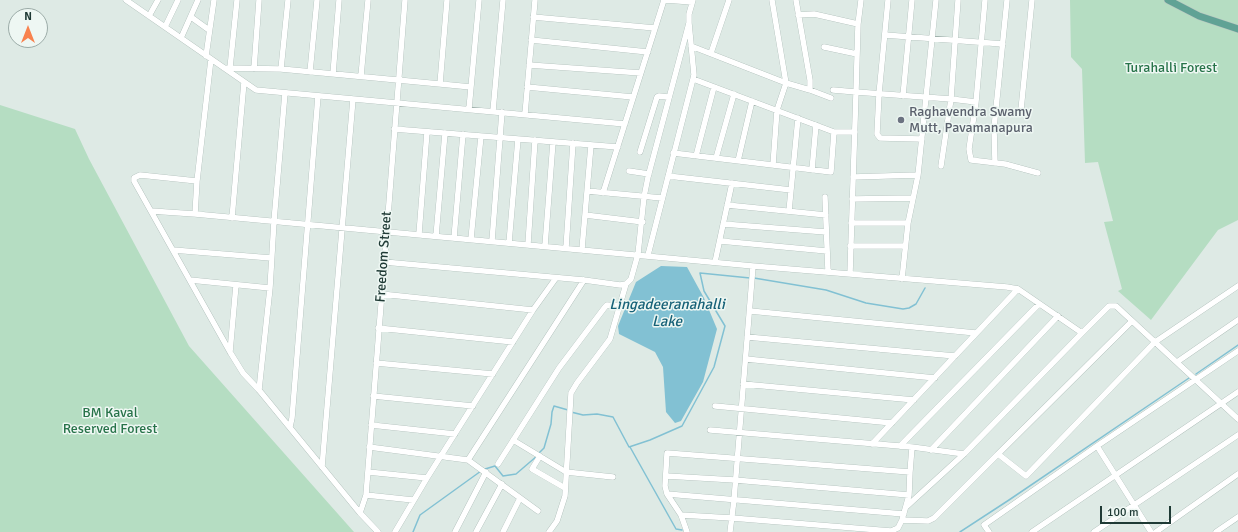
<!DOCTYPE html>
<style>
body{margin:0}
#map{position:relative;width:1238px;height:532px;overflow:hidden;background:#deeae5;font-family:Signika,sans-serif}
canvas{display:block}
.north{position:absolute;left:8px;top:8px;width:40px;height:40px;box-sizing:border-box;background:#eef7f3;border:1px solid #9baba7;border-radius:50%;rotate:0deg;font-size:11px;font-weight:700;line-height:16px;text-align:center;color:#1f3a35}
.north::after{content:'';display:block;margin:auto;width:14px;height:18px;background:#f8824e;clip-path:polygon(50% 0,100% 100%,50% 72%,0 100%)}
.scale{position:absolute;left:1100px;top:506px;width:71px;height:18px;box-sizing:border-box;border:2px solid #1f3a35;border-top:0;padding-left:5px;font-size:12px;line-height:14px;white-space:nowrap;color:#1f3a35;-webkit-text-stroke:3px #eef7f3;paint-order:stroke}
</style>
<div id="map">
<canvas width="1238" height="532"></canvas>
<div class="north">N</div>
<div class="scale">100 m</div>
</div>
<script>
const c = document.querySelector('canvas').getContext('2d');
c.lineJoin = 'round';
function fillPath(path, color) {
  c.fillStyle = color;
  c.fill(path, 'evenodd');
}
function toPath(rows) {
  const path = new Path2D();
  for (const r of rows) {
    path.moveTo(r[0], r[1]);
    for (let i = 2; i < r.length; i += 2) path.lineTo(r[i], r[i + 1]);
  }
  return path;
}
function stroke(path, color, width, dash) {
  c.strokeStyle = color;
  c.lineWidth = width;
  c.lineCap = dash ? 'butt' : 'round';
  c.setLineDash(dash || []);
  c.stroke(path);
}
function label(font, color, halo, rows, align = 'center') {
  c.font = font + ' Signika,sans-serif';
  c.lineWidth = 3;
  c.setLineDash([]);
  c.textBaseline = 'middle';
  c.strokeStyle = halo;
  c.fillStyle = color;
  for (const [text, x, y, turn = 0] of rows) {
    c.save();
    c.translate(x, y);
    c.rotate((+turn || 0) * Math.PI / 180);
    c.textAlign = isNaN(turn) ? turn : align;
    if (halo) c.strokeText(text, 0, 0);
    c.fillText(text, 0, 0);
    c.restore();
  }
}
fillPath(toPath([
 [1070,0,1238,0,1238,220,1218,230,1151,320,1118,291,1122,289,1104,222,1113,221,1098,162,1085,163,1082,69,1071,57],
 [0,105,75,129,89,159,189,346,354,532,0,532]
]), '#b5ddc2');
fillPath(toPath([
 [661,266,687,267,704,298,717,329,703,382,681,421,675,423,666,412,663,367,655,352,619,334,618,326,636,282]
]), '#82c1d3');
stroke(toPath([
 [754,278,826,290,866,303,903,309,909,308,916,304,925,288],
 [1196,374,1238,345],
 [571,412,583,415,597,414,613,417,629,447,650,440,682,426,714,367,725,326,704,291,700,273,750,278],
 [630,447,676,529,682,530],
 [539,453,544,448,551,424,552,412,554,406,568,410],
 [485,469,495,466,503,476,516,474,537,456],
 [413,532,420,515,481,471],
 [960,532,1009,500,1189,378]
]), '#82c1d3', 1.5);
const minor = toPath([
 [126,0,256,90,625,124],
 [666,0,692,2],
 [772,0,786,83,777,110,773,165],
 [888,0,879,94,877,134,880,138,922,139],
 [985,0,976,102,969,149,971,160,1005,164,1038,173],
 [798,15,814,14,858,24,861,0],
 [149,16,158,0],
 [191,17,209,30],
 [533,17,655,28],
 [165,27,178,0],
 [885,35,1003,44],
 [181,38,198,0],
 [531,40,648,52],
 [691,46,786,83,810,90,810,80,796,0],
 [824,47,857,54],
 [711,53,729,0],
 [206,56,214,0],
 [211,59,197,181,140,175,134,178,134,181,230,352,243,373,259,390,360,513,378,532],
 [529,65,641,73],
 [224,68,281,69,288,0],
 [230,68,237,0],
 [254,69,259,0],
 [281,69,440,84,447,0],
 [310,72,317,0],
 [333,74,339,0],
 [361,76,368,0],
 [693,79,834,132,855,132],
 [440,84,471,87],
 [527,87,633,97],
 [810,90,831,98],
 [833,90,856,92,858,24],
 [903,96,912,0],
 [469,109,479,0],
 [1021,110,1032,0],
 [493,111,503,0],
 [525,114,535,0],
 [394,129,618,147],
 [640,152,657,97,659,96,668,97],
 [673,153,831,172,834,132],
 [696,156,714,87],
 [716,158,734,94],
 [738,161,752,101],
 [995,163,994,128,1007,0],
 [941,166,951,99,958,0],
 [812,170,816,125],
 [629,171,649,174],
 [668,176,791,190],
 [853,177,918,175],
 [197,181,195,214,753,266,1007,287,1018,289,1082,333,1109,306,1116,306,1238,419],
 [587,191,662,198],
 [603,193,664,0],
 [825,197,828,271],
 [852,199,913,198],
 [727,205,826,215],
 [151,211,195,214],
 [789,211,798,118],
 [585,215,643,222],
 [232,218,244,82],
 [851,223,908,223],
 [723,224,826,232],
 [419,234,427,132],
 [436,236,445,133],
 [454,238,463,134],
 [471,239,481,136],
 [492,241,502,112],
 [720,241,827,251],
 [509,243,518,139],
 [528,244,535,140],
 [545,246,553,142],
 [850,246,905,246],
 [566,248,573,143],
 [582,249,591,145],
 [173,250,271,258],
 [648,255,694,75,689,23,689,14,693,0],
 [384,262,584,280,620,285,626,284,631,279,638,254,644,197,648,177,689,23],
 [715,262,732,183],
 [850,274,856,92,951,99,976,102],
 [902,279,908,223,918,175,936,0],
 [190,280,270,288],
 [381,294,533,310,556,278],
 [750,311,976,333],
 [1132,321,998,454,1026,476,1155,342,1238,286],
 [378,328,513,342],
 [747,337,955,356],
 [230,352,236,285],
 [746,359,935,378],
 [1177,362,1238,320],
 [376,363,493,374],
 [743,384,914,400],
 [259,390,270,288,274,221,285,93],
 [373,396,473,406],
 [715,406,892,423],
 [371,425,455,434],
 [290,427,292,418,318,96],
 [710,430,912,447,964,454],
 [513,440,566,472,613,477],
 [872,444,1018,289],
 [900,446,1039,304],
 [1097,446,1151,532],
 [369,447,468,460,584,280],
 [931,450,1058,316],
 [540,456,532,469,565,488],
 [468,460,538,511],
 [498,464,559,368,605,307,607,305,620,306],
 [322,467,353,99],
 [368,472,427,478,533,310],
 [910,472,667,453,665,486,667,494,681,515,732,518,891,531,898,528,902,520,909,495,910,472,912,447],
 [666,476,735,480,909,495],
 [667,494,904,514],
 [366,495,413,500],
 [906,507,964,454,1082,333],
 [360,513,366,495,405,0],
 [681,515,687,532],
 [902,520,928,521,934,518,998,454],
 [395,532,427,478],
 [455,532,486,472],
 [476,532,502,484],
 [503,532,520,498],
 [549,532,557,521,565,496,571,393,577,383,610,339,626,284],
 [730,532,734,500,753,266],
 [989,532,984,525,1097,446,1238,351],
 [1032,532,1238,392],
 [1094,532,1238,435],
 [1156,532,1238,474],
 [1216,532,1238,517]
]);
const major = toPath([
 [1168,0,1199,16,1238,29]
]);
stroke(minor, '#a1b2ad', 6);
stroke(major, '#bcc4c2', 8);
stroke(minor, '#fff', 5.5);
stroke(major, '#60a295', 7);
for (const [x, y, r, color] of [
 [901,120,4,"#6b7280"]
]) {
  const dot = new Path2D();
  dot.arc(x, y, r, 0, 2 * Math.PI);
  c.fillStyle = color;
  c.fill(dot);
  stroke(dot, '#eef7f3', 1.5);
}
label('14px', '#277349', '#eef7f3', [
 ["Turahalli Forest",1171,68],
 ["BM Kaval",110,413],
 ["Reserved Forest",110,429]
]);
label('14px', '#5b616d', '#eef7f3', [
 ["Raghavendra Swamy",909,112],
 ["Mutt, Pavamanapura",909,128]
], 'left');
label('14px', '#1f3a35', '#eef7f3', [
 ["Freedom Street",384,257,-86]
]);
label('italic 15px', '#176278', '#eef7f3', [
 ["Lingadeeranahalli",667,305],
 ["Lake",667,322]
]);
</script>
